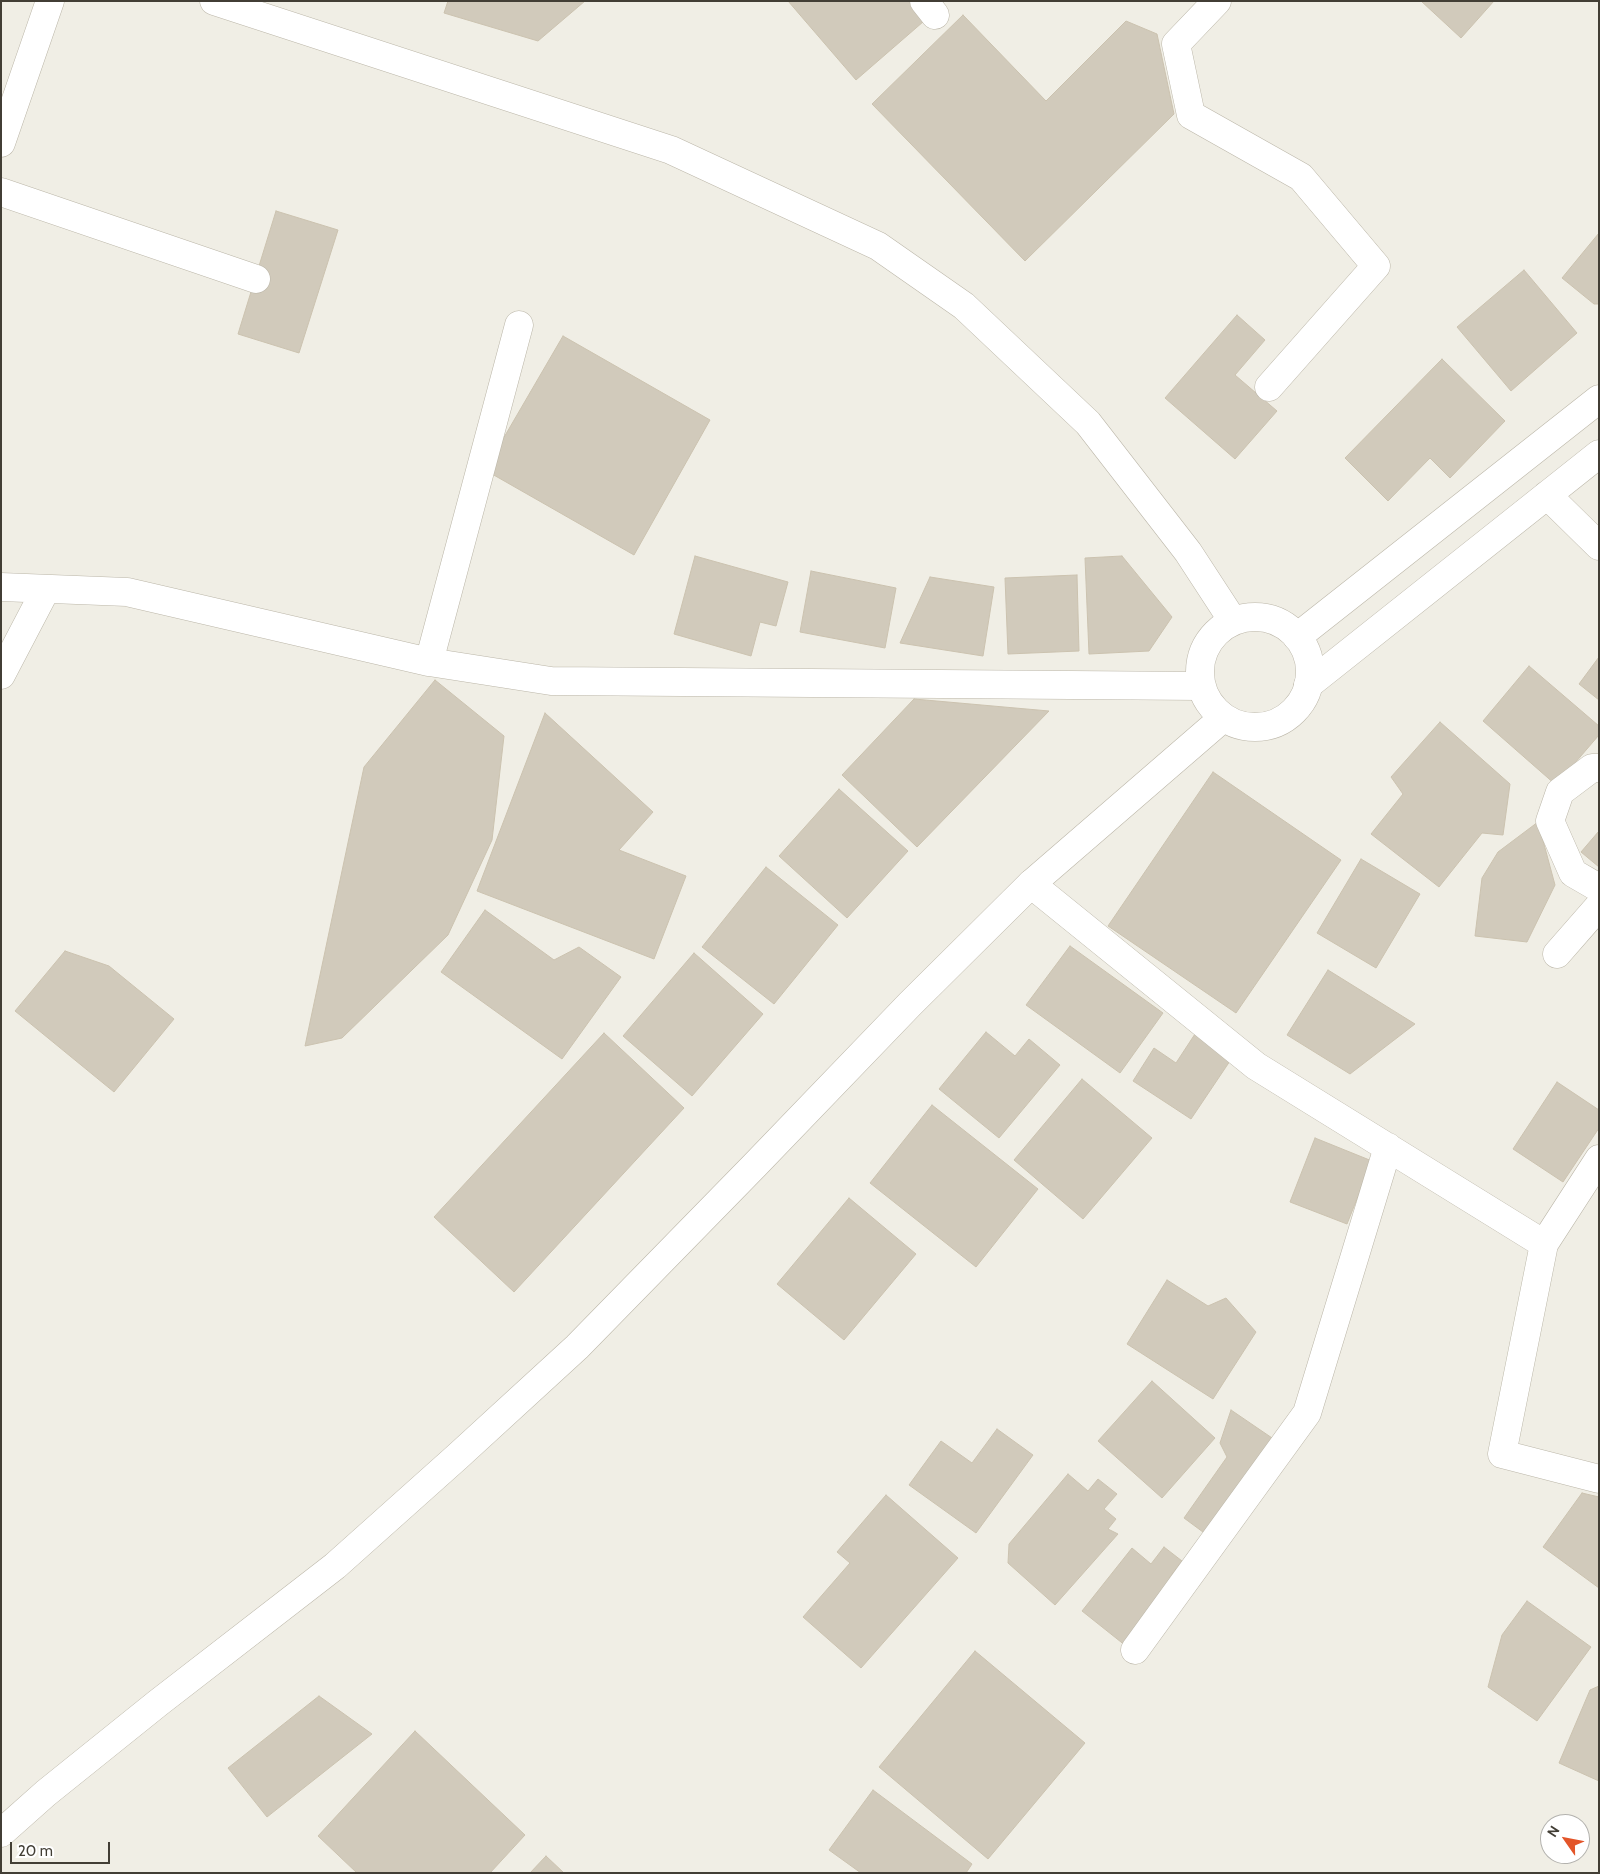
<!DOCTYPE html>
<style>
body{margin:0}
#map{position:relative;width:1600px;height:1874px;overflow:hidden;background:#f0eee5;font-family:Cabin,sans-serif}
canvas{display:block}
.frame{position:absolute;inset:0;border:2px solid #423e35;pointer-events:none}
.north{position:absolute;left:1540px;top:1814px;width:50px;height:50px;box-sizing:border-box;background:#fff;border:1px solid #b3b2ae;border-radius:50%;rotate:303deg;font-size:14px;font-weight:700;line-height:20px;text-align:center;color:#423e35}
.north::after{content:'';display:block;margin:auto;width:18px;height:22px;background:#e35529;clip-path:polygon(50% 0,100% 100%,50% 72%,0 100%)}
.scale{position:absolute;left:10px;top:1842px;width:100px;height:22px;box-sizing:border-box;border:2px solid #423e35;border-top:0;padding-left:6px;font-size:15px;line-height:18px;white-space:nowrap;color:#423e35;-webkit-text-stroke:4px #fff;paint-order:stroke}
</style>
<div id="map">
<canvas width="1600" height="1874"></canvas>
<div class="frame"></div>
<div class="north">N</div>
<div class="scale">20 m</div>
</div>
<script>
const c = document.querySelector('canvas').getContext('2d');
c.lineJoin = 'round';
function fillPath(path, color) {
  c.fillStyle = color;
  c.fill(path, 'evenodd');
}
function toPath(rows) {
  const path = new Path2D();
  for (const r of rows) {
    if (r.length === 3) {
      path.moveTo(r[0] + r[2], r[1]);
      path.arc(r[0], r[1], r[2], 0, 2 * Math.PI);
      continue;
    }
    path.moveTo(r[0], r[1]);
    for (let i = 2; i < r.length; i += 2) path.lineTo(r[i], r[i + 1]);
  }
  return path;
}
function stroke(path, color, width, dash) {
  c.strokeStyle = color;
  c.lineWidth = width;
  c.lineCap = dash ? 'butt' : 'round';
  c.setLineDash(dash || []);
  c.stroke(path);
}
const building = toPath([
 [448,1,585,1,538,41,444,13,448,1],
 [788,1,919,1,931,15,856,80,788,1],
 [1421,1,1494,1,1461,38,1421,1],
 [963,15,1046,101,1126,21,1157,34,1174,114,1025,261,872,104,963,15],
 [276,211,338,230,299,353,238,334,276,211],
 [1599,233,1599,304,1594,304,1562,278,1599,233],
 [1524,270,1577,333,1511,391,1457,327,1524,270],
 [1237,315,1265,340,1235,375,1277,411,1235,459,1165,398,1237,315],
 [563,336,710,420,634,555,485,470,563,336],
 [1442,359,1505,421,1450,478,1430,458,1388,501,1345,458,1442,359],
 [695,556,788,582,776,626,760,622,751,656,674,634,695,556],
 [1122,556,1172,617,1149,651,1089,654,1085,558,1122,556],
 [811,571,896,588,885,648,800,632,811,571],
 [1077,575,1079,651,1008,654,1005,578,1077,575],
 [930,577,994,587,983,656,900,643,930,577],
 [1599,657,1599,700,1579,684,1599,657],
 [1529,666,1599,726,1599,735,1556,785,1483,721,1529,666],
 [435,680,504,736,492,840,448,935,342,1038,305,1046,364,767,435,680],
 [914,699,1049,711,917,847,842,775,914,699],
 [545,713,653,812,619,850,686,876,654,959,477,891,545,713],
 [1440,722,1510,784,1503,835,1482,833,1439,887,1371,834,1403,794,1391,777,1440,722],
 [1213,772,1341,860,1236,1013,1108,926,1213,772],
 [839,789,908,851,847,918,779,856,839,789],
 [1538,822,1555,885,1527,942,1475,936,1482,878,1498,852,1538,822],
 [1599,831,1599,867,1581,852,1599,831],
 [1361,859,1420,894,1376,968,1317,933,1361,859],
 [766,867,838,925,774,1004,702,947,766,867],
 [485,910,554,960,579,947,621,977,562,1059,441,972,485,910],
 [1070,946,1163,1013,1120,1073,1026,1005,1070,946],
 [65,951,109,966,174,1019,114,1092,15,1011,65,951],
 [694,953,763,1014,692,1096,623,1036,694,953],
 [1328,970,1415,1024,1350,1074,1287,1035,1328,970],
 [986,1032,1015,1056,1029,1039,1060,1065,999,1138,939,1089,986,1032],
 [604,1033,684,1108,514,1292,434,1217,604,1033],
 [1195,1034,1232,1058,1191,1119,1133,1081,1154,1048,1176,1063,1195,1034],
 [1082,1079,1152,1138,1083,1219,1014,1160,1082,1079],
 [1557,1082,1599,1110,1599,1128,1563,1182,1513,1149,1557,1082],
 [932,1105,1038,1189,976,1267,870,1183,932,1105],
 [1315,1138,1372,1161,1347,1224,1290,1202,1315,1138],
 [849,1198,916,1254,844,1340,777,1284,849,1198],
 [1167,1280,1208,1306,1226,1298,1256,1332,1213,1399,1127,1344,1167,1280],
 [1152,1381,1215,1438,1162,1498,1098,1441,1152,1381],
 [1231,1410,1275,1440,1207,1535,1184,1518,1227,1457,1220,1443,1231,1410],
 [997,1429,1033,1455,976,1533,909,1485,941,1441,972,1463,997,1429],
 [1068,1474,1088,1491,1098,1479,1117,1494,1104,1509,1116,1519,1108,1529,1118,1534,1055,1605,1008,1563,1009,1544,1068,1474],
 [1582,1493,1599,1497,1599,1588,1543,1547,1582,1493],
 [886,1495,958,1558,861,1668,803,1617,850,1563,837,1552,886,1495],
 [1164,1547,1182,1561,1169,1578,1180,1587,1131,1650,1082,1611,1132,1548,1151,1564,1164,1547],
 [1527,1601,1591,1647,1537,1721,1488,1687,1502,1635,1527,1601],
 [975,1651,1085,1743,988,1859,879,1767,975,1651],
 [1599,1686,1599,1781,1559,1763,1590,1690,1599,1686],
 [319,1696,372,1734,267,1817,228,1768,319,1696],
 [415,1731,525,1835,490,1873,357,1873,318,1836,415,1731],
 [873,1790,972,1864,966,1873,861,1873,829,1850,873,1790],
 [546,1856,564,1873,530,1873,546,1856]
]);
fillPath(building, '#d1cabb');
stroke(building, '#cbc2af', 1);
const minor = toPath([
 [924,1,935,15],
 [1217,1,1176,44,1191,115,1301,177,1376,266,1269,387],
 [1,143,50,1],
 [1,192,256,279],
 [519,325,429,662,551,681,1201,686],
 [1547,495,1599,546],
 [1,587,127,592,429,662],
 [1297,637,1599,399],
 [1,675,46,589],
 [1308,685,1599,454],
 [1599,768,1592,768,1560,792,1550,821,1573,873,1599,888],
 [1031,884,1256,1066,1544,1244,1502,1454,1599,1479],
 [1557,954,1599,906],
 [1544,1244,1599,1159],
 [1135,1650,1307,1413,1388,1147]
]);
const tertiary = toPath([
 [214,1,671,150,878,246,964,306,1088,423,1188,552,1233,621],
 [1255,672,55],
 [1,1833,46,1793,158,1703,335,1566,457,1457,577,1347,755,1165,910,1004,1031,884,1223,718]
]);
stroke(minor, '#bbb6a8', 29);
stroke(tertiary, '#bbb6a8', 29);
stroke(minor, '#fff', 28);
stroke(tertiary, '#fff', 28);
</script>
